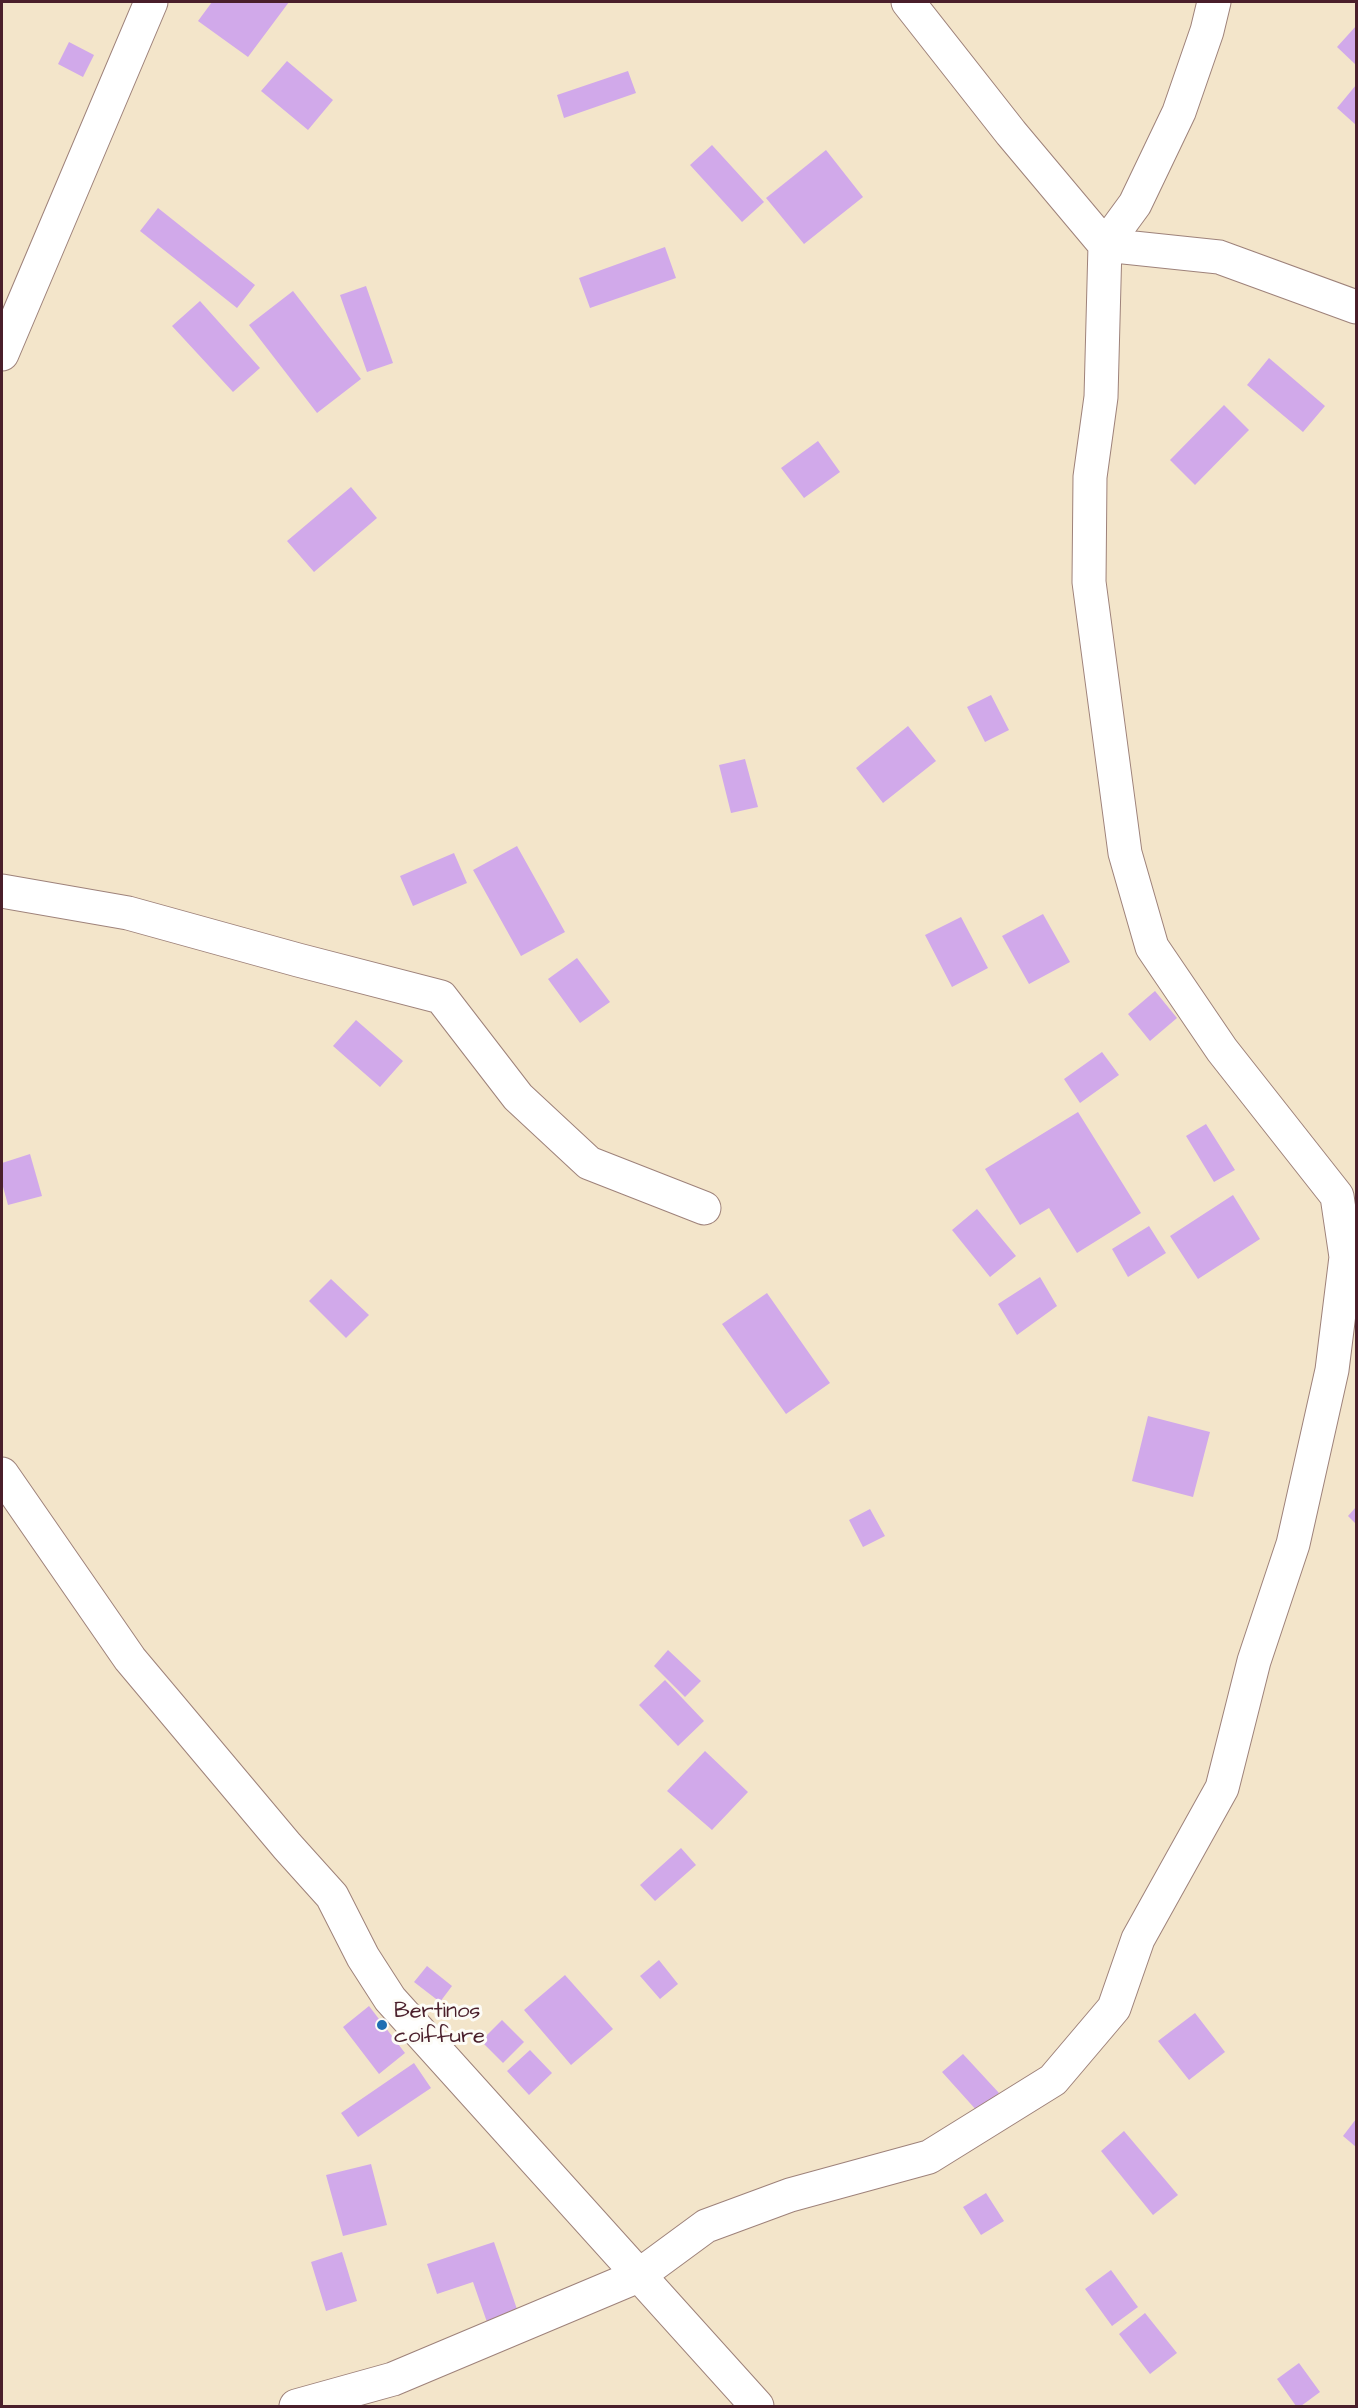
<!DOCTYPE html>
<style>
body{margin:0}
#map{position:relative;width:1358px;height:2408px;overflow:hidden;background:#f3e5ca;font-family:"Architects Daughter",sans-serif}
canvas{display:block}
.frame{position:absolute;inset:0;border:3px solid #4a1f2b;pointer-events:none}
</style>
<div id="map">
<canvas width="1358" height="2408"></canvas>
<div class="frame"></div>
</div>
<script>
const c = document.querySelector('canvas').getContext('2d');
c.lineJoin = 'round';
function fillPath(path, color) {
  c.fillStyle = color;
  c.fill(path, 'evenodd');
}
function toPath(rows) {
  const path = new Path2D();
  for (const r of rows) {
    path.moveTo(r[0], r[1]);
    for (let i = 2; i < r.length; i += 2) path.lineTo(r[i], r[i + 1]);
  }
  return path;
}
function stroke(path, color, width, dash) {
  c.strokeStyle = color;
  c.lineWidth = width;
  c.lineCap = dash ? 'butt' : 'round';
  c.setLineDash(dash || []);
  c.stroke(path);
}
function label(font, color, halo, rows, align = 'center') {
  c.font = font + ' "Architects Daughter",sans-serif';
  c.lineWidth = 6;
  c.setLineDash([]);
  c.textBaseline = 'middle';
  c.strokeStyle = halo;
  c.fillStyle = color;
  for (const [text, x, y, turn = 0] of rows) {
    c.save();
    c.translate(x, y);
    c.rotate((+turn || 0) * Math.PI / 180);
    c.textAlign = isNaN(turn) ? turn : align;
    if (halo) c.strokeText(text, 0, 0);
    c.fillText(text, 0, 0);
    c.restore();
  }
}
fillPath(toPath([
 [212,2,289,2,248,57,198,21],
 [1356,26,1356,65,1337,47],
 [69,42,94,55,83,77,58,64],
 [287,61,333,100,308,130,261,91],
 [628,71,636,93,564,118,557,95],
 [1356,85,1356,125,1337,108],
 [712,145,764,202,742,222,690,165],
 [826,150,863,197,804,244,766,198],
 [158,208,255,285,237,308,140,231],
 [665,247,676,278,590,308,579,278],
 [366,286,393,363,367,372,340,295],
 [293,291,361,379,317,413,249,325],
 [200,301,260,368,233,392,172,326],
 [1269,358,1325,406,1303,432,1247,385],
 [1224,405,1249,430,1195,485,1170,460],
 [818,441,840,472,804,498,781,468],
 [351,487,377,518,314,572,287,541],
 [991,695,1009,730,985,742,967,707],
 [908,726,936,761,883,803,856,768],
 [745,759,758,807,731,813,719,765],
 [517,846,565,932,521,956,473,870],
 [454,853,467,883,413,906,400,876],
 [1043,914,1070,962,1029,984,1002,936],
 [961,917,988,968,952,987,925,935],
 [577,958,610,1002,580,1023,548,979],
 [1155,991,1177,1018,1150,1041,1128,1014],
 [356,1020,403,1061,380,1087,333,1046],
 [1102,1052,1119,1075,1080,1103,1064,1079],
 [1078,1112,1141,1213,1077,1253,1049,1208,1020,1225,985,1169],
 [1206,1124,1235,1170,1214,1182,1186,1136],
 [30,1154,42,1196,8,1205,2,1183,2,1163],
 [1233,1195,1260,1239,1198,1279,1170,1236],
 [977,1209,1016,1256,990,1277,952,1230],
 [1149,1226,1166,1253,1128,1277,1112,1249],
 [1040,1277,1057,1306,1017,1335,998,1304],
 [331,1279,369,1315,346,1338,309,1301],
 [767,1293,830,1383,786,1414,722,1324],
 [1148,1416,1210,1432,1193,1497,1132,1481],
 [1356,1507,1356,1524,1348,1516],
 [870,1509,885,1536,863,1547,849,1520],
 [668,1650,701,1681,685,1697,654,1666],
 [665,1680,704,1721,678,1746,639,1705],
 [705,1751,748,1792,712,1830,667,1791],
 [681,1848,696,1865,655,1901,640,1885],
 [659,1960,678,1984,660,1999,640,1976],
 [427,1966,452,1986,440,2002,414,1982],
 [565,1975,613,2029,571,2065,524,2010],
 [369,2006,405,2053,379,2074,343,2027],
 [1195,2013,1225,2052,1189,2080,1158,2041],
 [502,2020,524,2042,503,2063,481,2041],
 [530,2050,552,2073,529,2095,507,2071],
 [963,2054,999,2093,978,2112,942,2072],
 [414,2063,431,2088,358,2137,341,2113],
 [1356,2119,1356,2147,1343,2136],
 [1124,2131,1178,2195,1153,2215,1101,2151],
 [371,2164,387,2225,343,2236,326,2175],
 [986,2193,1004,2221,981,2235,963,2207],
 [494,2242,519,2315,488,2325,473,2282,437,2294,427,2264],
 [342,2252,357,2301,326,2311,311,2262],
 [1111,2270,1138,2307,1112,2326,1085,2289],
 [1145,2313,1177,2353,1150,2374,1119,2334],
 [1299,2363,1320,2392,1301,2406,1296,2406,1277,2379]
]), '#d1a9ea');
const minor = toPath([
 [1105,245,1135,204,1179,112,1207,31,1214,2],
 [1105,245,1219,257,1356,307],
 [2,354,151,2],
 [2,891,128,913,298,960,441,997,518,1097,589,1163,704,1208],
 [2,1474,130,1659,287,1846,332,1896,363,1957,390,1999,757,2406],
 [296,2406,393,2379,638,2276,706,2226,790,2195,929,2157,1053,2080,1114,2008,1138,1939,1222,1788,1254,1661,1293,1544,1332,1370,1346,1257,1337,1196,1222,1050,1152,947,1125,853,1089,582,1090,477,1101,397,1105,245,1011,133,908,2]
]);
stroke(minor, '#9e827a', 35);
stroke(minor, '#fff', 33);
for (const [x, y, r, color] of [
 [382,2025,6,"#1f6fb2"]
]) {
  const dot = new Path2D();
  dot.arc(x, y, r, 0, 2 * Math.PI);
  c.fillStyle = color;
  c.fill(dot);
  stroke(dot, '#fdfcf7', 2);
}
label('22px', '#4a1f2b', '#fdfcf7', [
 ["Bertinos",394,2012],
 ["coiffure",394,2037]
], 'left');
</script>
